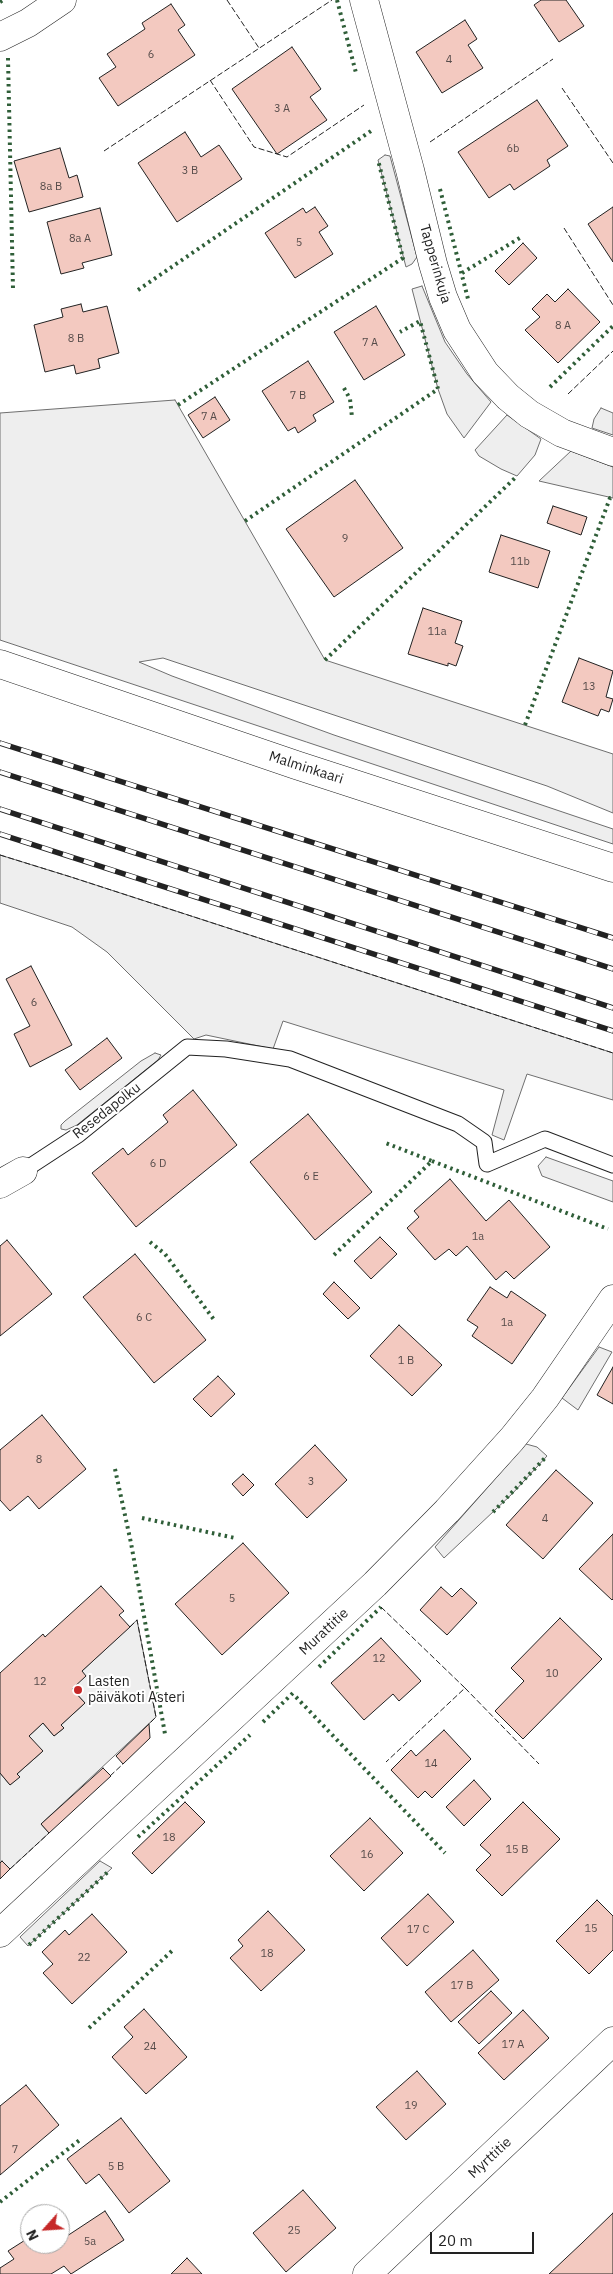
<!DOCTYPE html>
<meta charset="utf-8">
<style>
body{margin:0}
#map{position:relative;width:613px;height:2274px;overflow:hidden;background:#fff;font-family:"IBM Plex Sans",sans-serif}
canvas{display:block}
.north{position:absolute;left:20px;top:2204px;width:50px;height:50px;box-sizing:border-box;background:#fff;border:1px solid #a7a7a7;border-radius:50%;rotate:244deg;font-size:14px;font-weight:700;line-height:20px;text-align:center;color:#222}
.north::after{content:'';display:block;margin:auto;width:18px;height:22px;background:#c62828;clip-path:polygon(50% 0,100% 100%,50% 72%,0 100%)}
.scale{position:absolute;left:430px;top:2232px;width:104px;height:22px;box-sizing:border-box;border:2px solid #222;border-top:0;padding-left:6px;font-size:15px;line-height:18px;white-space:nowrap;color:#222;-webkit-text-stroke:4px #fff;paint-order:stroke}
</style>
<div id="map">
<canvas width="613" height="2274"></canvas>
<div class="north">N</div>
<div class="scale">20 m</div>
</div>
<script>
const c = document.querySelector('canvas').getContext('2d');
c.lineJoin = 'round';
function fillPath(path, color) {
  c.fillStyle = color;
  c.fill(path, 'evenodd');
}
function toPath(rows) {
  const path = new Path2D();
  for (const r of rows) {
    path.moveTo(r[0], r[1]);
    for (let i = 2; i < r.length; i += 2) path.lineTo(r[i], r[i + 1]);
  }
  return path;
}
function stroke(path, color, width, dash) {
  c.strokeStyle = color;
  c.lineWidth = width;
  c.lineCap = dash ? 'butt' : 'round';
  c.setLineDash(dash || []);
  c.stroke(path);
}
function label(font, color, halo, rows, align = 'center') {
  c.font = font + ' "IBM Plex Sans",sans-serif';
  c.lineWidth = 4;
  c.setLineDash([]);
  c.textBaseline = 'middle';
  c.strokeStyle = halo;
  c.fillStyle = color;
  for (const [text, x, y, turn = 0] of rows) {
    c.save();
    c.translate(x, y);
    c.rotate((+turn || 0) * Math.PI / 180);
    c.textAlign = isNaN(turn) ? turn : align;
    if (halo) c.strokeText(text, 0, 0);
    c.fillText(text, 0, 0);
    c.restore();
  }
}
const green = toPath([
 [385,155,390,156,417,257,412,264,406,267,378,160,385,155],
 [422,286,445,342,467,374,491,402,464,438,447,414,438,389,412,289,422,286],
 [175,400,325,660,613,754,613,813,547,786,163,658,139,662,172,676,334,735,613,829,613,844,0,640,0,413,175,400],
 [601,408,613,413,613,435,592,428,594,419,601,408],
 [507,415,541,439,535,455,517,476,501,469,479,456,475,450,507,415],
 [571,451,613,467,613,498,539,481,571,451],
 [0,855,71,877,613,1053,613,1100,527,1074,504,1140,492,1135,504,1090,283,1021,273,1049,206,1035,194,1039,107,952,72,927,0,903,0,855],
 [155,1053,161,1055,158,1060,77,1125,66,1130,61,1129,61,1125,65,1121,141,1061,155,1053],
 [546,1157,613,1181,613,1202,542,1176,538,1166,546,1157],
 [599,1347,612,1352,578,1410,562,1398,599,1347],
 [526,1444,537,1447,547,1456,512,1494,444,1558,435,1547,526,1444],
 [137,1620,156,1717,41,1824,49,1833,10,1869,2,1861,0,1863,0,1773,10,1785,19,1777,17,1774,42,1752,29,1736,43,1723,54,1736,64,1728,61,1725,85,1703,72,1689,82,1671,137,1620],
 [100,1861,112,1868,28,1946,20,1937,100,1861]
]);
fillPath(green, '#eee');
stroke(green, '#6f6f6f', 1);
const building = toPath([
 [541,0,566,0,584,26,559,42,534,5,541,0],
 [171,4,185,25,178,30,195,55,118,106,99,78,116,67,107,54,145,29,142,23,171,4],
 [465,20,477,39,468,45,483,68,442,93,416,52,465,20],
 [292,47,321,89,310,97,327,120,277,154,232,89,292,47],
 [537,100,568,146,547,160,550,166,514,190,510,184,489,198,458,152,537,100],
 [185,132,201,157,219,145,242,179,177,222,138,163,185,132],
 [60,148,69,178,77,175,83,197,29,212,14,161,60,148],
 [315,207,328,226,319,232,333,254,295,278,265,233,303,208,306,213,315,207],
 [613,207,613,262,588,224,613,207],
 [100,208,112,255,82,263,84,268,61,274,47,222,100,208],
 [523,243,537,258,509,285,495,271,523,243],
 [568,289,600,322,558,363,525,330,540,317,532,309,547,294,555,302,568,289],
 [81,304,83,312,107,306,119,353,98,359,100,368,76,374,74,365,45,372,34,325,63,317,61,309,81,304],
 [376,306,405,355,364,380,334,332,376,306],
 [308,361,334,402,313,415,316,421,298,433,295,427,288,431,262,391,308,361],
 [215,397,230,420,203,438,188,415,215,397],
 [355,480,403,548,334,597,286,529,355,480],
 [553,506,587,517,581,535,547,523,553,506],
 [501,535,550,551,538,588,489,572,501,535],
 [423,608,462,621,455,643,463,646,456,666,448,663,448,666,408,654,423,608],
 [579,658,613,671,606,697,613,699,609,712,601,709,598,716,562,702,579,658],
 [31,966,72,1045,30,1067,14,1034,30,1026,6,979,31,966],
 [107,1038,122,1058,80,1090,65,1070,107,1038],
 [193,1090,237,1145,136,1227,92,1173,123,1148,128,1155,168,1122,163,1115,193,1090],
 [308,1114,372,1192,315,1240,250,1162,308,1114],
 [450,1179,486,1221,509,1200,550,1247,514,1279,506,1271,496,1280,467,1246,456,1256,449,1249,435,1260,407,1228,419,1217,414,1211,450,1179],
 [380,1237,397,1254,371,1279,354,1261,380,1237],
 [7,1240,52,1294,0,1336,0,1246,7,1240],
 [135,1254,206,1340,154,1383,83,1297,135,1254],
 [334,1282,360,1308,348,1319,323,1294,334,1282],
 [490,1287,507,1298,511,1291,546,1315,512,1364,472,1336,478,1327,467,1320,490,1287],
 [399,1325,442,1365,412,1396,370,1356,399,1325],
 [613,1367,613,1404,597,1395,613,1367],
 [218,1376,235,1394,211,1417,193,1399,218,1376],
 [42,1415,86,1469,39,1509,28,1496,10,1511,0,1500,0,1450,42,1415],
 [315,1445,347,1480,307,1518,275,1484,315,1445],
 [556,1470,593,1503,543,1559,506,1525,556,1470],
 [243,1474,254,1485,243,1496,232,1484,243,1474],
 [613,1534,613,1599,612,1600,579,1569,613,1534],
 [243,1543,289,1593,222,1655,175,1604,243,1543],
 [101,1586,124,1611,119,1615,130,1627,82,1671,86,1676,72,1689,85,1703,61,1725,64,1728,54,1736,43,1723,29,1736,43,1751,17,1774,20,1777,10,1785,0,1773,0,1673,43,1634,45,1637,101,1586],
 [441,1587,452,1597,461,1588,477,1603,447,1635,420,1610,441,1587],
 [560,1618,602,1659,523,1739,495,1711,524,1681,511,1668,560,1618],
 [381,1638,421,1681,399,1701,393,1694,364,1720,331,1683,381,1638],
 [149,1724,150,1738,123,1764,116,1756,149,1724],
 [444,1730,471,1759,432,1798,425,1791,418,1798,391,1770,411,1750,416,1756,444,1730],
 [103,1768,111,1776,49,1833,41,1824,103,1768],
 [474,1780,491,1799,464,1826,446,1807,474,1780],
 [185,1802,205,1822,152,1874,132,1853,185,1802],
 [523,1802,560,1839,502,1896,476,1870,491,1855,480,1845,523,1802],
 [370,1818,403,1853,364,1891,330,1856,370,1818],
 [2,1861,10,1869,0,1879,0,1863,2,1861],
 [428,1894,454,1922,407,1966,381,1938,428,1894],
 [597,1900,613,1916,613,1950,589,1974,556,1941,597,1900],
 [268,1911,305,1950,261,1991,230,1958,243,1946,238,1940,268,1911],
 [92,1914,127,1952,72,2004,43,1973,53,1964,42,1952,65,1930,69,1935,92,1914],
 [473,1950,499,1980,451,2022,425,1992,473,1950],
 [491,1991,512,2013,479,2044,458,2022,491,1991],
 [144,2009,187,2057,146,2094,112,2057,133,2037,124,2027,144,2009],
 [523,2010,549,2038,504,2080,478,2053,523,2010],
 [417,2071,446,2104,406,2140,376,2107,417,2071],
 [26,2085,59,2125,0,2175,0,2106,26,2085],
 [121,2118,170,2181,129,2213,99,2174,86,2184,67,2159,121,2118],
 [303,2190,336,2228,286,2272,253,2233,303,2190],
 [105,2211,124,2240,71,2274,64,2266,51,2274,0,2274,0,2268,14,2259,8,2251,30,2237,30,2244,60,2244,60,2226,67,2236,105,2211],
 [613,2213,613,2274,549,2274,582,2243,613,2213],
 [187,2258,202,2274,171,2274,187,2258]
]);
fillPath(building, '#f3c9c0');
stroke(building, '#222', 1);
const lane = toPath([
 [23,1171,78,1135,187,1047,226,1049,290,1059,458,1124,484,1142,487,1164,545,1139,613,1165]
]);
const street = toPath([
 [364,0,410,170,433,264,443,297,457,330,485,373,508,397,529,414,562,433,613,452],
 [0,37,28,23,62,0],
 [0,1184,23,1171],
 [0,1933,375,1584,447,1511,512,1439,545,1398,613,1299],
 [367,2274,613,2041]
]);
const secondary = toPath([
 [0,664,296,765,613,868]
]);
stroke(lane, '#222', 17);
stroke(street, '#222', 29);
stroke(secondary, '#222', 29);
stroke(lane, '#fff', 15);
stroke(street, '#fff', 28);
stroke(secondary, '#fff', 28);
const rail = toPath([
 [0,743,613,938],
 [0,772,613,969],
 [0,809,613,1008],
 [0,834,613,1031]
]);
stroke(rail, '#222', 5.5);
stroke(rail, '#fff', 4, [11]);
stroke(toPath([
 [337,0,356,73],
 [0,2,3,0],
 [8,58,13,289],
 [440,189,468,299],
 [462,273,523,236],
 [138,290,371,131],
 [550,387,613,326],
 [344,388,350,399,352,417],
 [178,405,403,258,378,160],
 [245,521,438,389,420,321,400,332],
 [325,660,517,476],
 [525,725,610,498,613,498],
 [432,1161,608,1229],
 [150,1242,165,1254,215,1321],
 [334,1255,432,1161,383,1142],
 [115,1469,131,1543,165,1734],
 [493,1512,545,1458],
 [142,1518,235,1538],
 [319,1667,381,1607],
 [296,1697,445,1853],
 [263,1722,293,1693],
 [138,1837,250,1735],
 [29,1945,110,1870],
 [89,2028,174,1949],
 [0,2202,81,2139]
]), '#2f5e38', 4, [2.5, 4]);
stroke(toPath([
 [227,0,259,48],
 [210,80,254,147,287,157,364,105],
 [562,88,613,163],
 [430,142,553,59],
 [104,151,332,0],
 [564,228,613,305],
 [568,394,613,351],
 [0,855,71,877,613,1053],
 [381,1607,465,1688,386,1762],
 [130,1627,137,1620,156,1717,149,1724],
 [465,1688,539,1764],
 [110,1776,123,1764],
 [10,1869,49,1833]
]), '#222', 1, [6, 2.5]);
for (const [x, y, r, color] of [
 [78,1690,5,"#c62828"]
]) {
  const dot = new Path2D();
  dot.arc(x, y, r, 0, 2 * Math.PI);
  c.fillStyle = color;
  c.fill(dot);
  stroke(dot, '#fff', 2);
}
label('11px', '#564c4a', null, [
 ["6",151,55],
 ["4",449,60],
 ["3 A",282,109],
 ["6b",513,149],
 ["3 B",190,171],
 ["8a B",51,187],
 ["8a A",80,239],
 ["5",299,243],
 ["8 A",563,326],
 ["8 B",76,339],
 ["7 A",370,343],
 ["7 B",298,396],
 ["7 A",209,417],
 ["9",345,539],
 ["11b",520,562],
 ["11a",437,632],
 ["13",589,687],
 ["6",34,1003],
 ["6 D",158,1164],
 ["6 E",311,1177],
 ["1a",478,1237],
 ["6 C",144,1318],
 ["1a",507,1323],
 ["1 B",406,1361],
 ["8",39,1460],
 ["3",311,1482],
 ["4",545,1519],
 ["5",232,1599],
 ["12",379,1659],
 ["10",552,1674],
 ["12",40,1682],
 ["14",431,1764],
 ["18",169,1838],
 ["15 B",517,1850],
 ["16",367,1855],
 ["15",591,1929],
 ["17 C",418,1930],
 ["18",267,1954],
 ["22",84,1958],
 ["17 B",462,1986],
 ["17 A",513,2045],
 ["24",150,2047],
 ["19",411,2106],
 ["7",15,2150],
 ["5 B",116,2167],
 ["25",294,2231],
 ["5a",90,2242]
]);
label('14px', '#222', '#fff', [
 ["Tapperinkuja",435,264,74],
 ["Malminkaari",306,768,18],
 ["Resedapolku",107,1111,-38],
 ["Murattitie",324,1632,-43],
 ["Myrttitie",490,2158,-43]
]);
label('14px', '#222', '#fff', [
 ["Lasten",88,1682],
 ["päiväkoti Asteri",88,1698]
], 'left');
</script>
